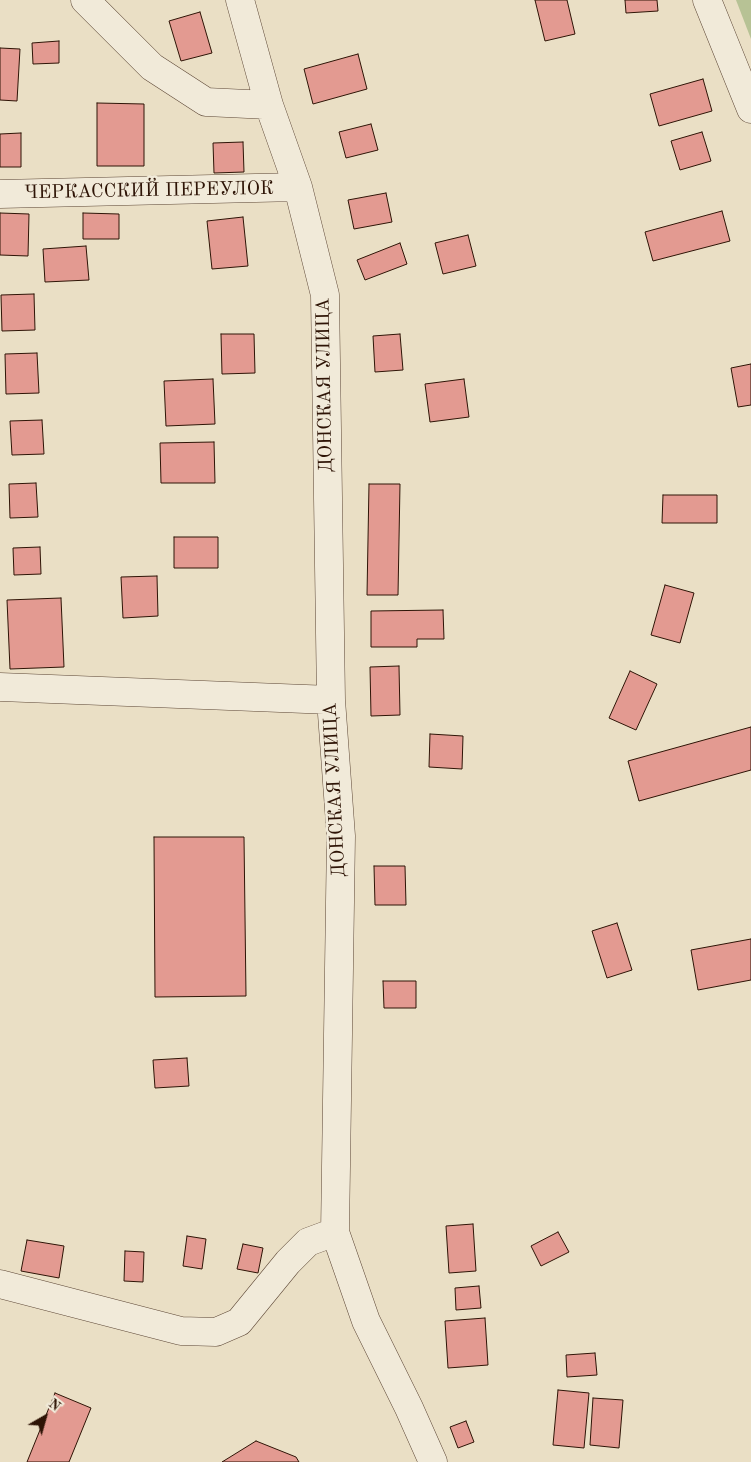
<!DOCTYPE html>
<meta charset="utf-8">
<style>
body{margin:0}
#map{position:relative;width:751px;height:1462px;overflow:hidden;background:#eadfc5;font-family:"Old Standard TT",serif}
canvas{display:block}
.north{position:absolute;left:20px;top:1392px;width:50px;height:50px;-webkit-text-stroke:4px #f1ead9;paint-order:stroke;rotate:38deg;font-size:14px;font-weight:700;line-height:20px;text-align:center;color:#2e1406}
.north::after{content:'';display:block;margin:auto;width:18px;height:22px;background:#2e1406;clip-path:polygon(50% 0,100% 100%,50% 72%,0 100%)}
</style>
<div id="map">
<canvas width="751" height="1462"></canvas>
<div class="north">N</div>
</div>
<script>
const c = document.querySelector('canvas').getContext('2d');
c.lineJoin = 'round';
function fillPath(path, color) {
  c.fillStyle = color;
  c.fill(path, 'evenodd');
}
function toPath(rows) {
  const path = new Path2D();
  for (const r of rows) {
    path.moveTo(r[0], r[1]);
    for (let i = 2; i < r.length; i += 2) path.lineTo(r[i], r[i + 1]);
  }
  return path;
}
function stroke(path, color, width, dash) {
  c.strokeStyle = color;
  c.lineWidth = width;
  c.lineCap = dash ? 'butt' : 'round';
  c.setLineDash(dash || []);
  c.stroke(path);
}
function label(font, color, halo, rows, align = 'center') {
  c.font = font + ' "Old Standard TT",serif';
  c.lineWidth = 5;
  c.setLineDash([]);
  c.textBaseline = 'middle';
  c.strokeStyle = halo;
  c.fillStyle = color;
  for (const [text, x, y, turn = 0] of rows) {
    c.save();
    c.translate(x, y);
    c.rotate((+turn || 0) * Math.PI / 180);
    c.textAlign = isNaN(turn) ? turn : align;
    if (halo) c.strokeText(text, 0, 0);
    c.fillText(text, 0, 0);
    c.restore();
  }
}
fillPath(toPath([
 [736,0,751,0,751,39]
]), '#b7c295');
const building = toPath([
 [535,0,567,0,575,34,545,41,535,0],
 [625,0,657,0,658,11,626,13,625,0],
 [200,12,212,53,181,61,169,21,200,12],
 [59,41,59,63,33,64,32,43,59,41],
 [0,48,20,49,17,101,0,100,0,48],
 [358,54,367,89,313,104,304,69,358,54],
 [703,79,712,111,659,126,650,94,703,79],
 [97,103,144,104,144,166,97,166,97,103],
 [371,124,378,150,346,158,339,132,371,124],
 [702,132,711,161,680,170,671,141,702,132],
 [21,133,21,167,0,167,0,134,21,133],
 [243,142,244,172,214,173,213,143,243,142],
 [386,193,392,222,354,229,348,200,386,193],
 [722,211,730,241,653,261,645,232,722,211],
 [0,213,29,214,28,256,0,255,0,213],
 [83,213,119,214,119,239,83,239,83,213],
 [243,217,248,266,212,269,207,221,243,217],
 [468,235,476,266,443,274,435,243,468,235],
 [400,243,407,264,365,280,357,260,400,243],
 [86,246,89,280,45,282,43,249,86,246],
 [34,294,35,330,2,331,1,295,34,294],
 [221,334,254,334,255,373,222,374,221,334],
 [400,334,403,370,375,372,373,336,400,334],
 [37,353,39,393,6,394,5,354,37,353],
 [751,364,751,405,738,407,731,368,751,364],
 [213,379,215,424,166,426,164,381,213,379],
 [464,379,469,417,430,422,425,384,464,379],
 [42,420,44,454,12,455,10,421,42,420],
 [214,442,215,483,161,483,160,443,214,442],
 [36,483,38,517,10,518,9,484,36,483],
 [369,484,400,484,398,595,367,595,369,484],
 [663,495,717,495,717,523,662,523,663,495],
 [174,537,218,537,218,568,174,568,174,537],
 [40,547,41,574,14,575,13,548,40,547],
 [157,576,158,616,123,618,121,577,157,576],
 [665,585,694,593,680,643,651,635,665,585],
 [61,598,64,667,10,669,7,600,61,598],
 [443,610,444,639,417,639,417,647,371,647,371,611,443,610],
 [399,666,400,715,371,716,370,667,399,666],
 [630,671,657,684,636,730,609,718,630,671],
 [751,727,751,770,639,801,628,761,751,727],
 [430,734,463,736,462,769,429,767,430,734],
 [154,837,244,837,246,996,155,997,154,837],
 [374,866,405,866,406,905,375,905,374,866],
 [617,923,632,970,607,978,592,931,617,923],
 [751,939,751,980,698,990,691,950,751,939],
 [383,981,416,981,416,1008,384,1008,383,981],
 [187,1058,189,1086,155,1088,153,1060,187,1058],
 [473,1224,476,1271,449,1273,446,1226,473,1224],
 [558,1232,569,1252,541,1266,531,1246,558,1232],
 [187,1236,206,1239,202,1269,183,1266,187,1236],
 [27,1240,64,1246,59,1278,21,1271,27,1240],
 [243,1244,263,1248,258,1273,237,1269,243,1244],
 [125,1251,144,1252,143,1282,124,1281,125,1251],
 [479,1286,481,1308,456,1310,455,1288,479,1286],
 [485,1318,488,1365,448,1368,445,1321,485,1318],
 [595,1353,597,1375,567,1377,566,1355,595,1353],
 [558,1390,589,1393,584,1448,553,1445,558,1390],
 [55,1393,91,1408,69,1462,27,1462,55,1393],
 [593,1398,623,1400,619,1448,590,1445,593,1398],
 [466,1421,474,1442,458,1448,450,1427,466,1421],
 [256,1441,296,1457,299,1462,222,1462,256,1441]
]);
fillPath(building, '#e39a91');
stroke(building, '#2e1406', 1);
const minor = toPath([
 [85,0,152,67,206,102,269,105,298,187,325,295,331,700,341,836,335,1232,366,1321,409,1408,433,1462],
 [240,0,269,105],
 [707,0,751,109],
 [0,194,298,187],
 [0,687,331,700],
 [0,1284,181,1331,216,1332,239,1322,288,1262,308,1242,335,1232]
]);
stroke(minor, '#5d4736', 29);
stroke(minor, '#f1ead9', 28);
label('19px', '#2e1406', '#f1ead9', [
 ["ЧЕРКАССКИЙ ПЕРЕУЛОК",149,191,-1],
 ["ДОНСКАЯ УЛИЦА",325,385,-91],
 ["ДОНСКАЯ УЛИЦА",335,790,-93]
]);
</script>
